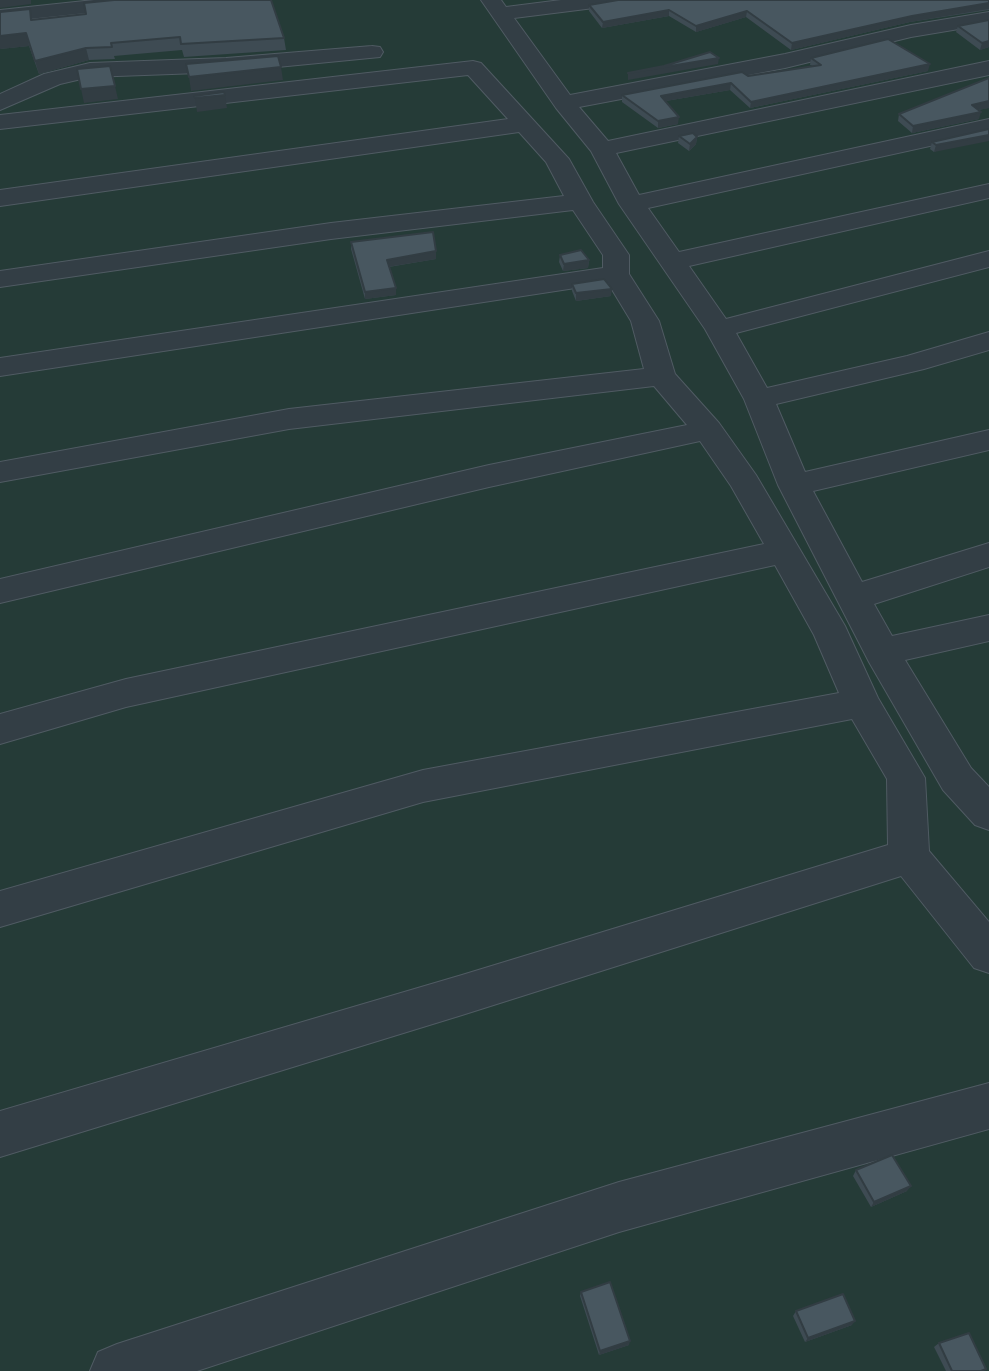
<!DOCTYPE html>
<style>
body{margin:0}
canvas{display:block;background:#1f2c34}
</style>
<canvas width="989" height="1371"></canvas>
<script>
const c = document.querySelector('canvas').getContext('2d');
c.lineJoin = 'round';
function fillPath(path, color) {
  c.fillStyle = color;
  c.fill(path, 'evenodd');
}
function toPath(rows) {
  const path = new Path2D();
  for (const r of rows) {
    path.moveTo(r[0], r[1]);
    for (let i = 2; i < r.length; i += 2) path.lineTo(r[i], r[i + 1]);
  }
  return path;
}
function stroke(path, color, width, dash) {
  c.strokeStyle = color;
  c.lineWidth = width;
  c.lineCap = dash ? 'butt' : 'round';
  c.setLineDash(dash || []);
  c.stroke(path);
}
fillPath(toPath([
 [0,0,989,0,989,1371,0,1371]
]), '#253b37');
const minor = toPath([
 [94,0,162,0,159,4,152,6,0,22,0,10,94,0],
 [481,0,501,0,506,7,561,0,620,0,617,4,610,6,514,18,570,95,785,54,911,25,989,12,989,24,911,37,785,68,579,107,608,141,989,61,989,75,616,153,639,195,989,119,989,133,648,208,679,252,989,184,989,198,689,266,726,319,989,251,989,267,736,333,767,388,907,356,989,332,989,350,924,369,776,404,805,472,989,430,989,450,813,491,862,582,989,543,989,567,874,604,892,636,989,615,989,641,905,660,971,768,989,787,989,830,975,825,943,790,869,662,778,485,744,399,705,329,619,204,591,151,556,108,481,0],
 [372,46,380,47,383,52,380,57,226,72,90,77,60,84,0,110,0,94,44,74,90,63,226,58,372,46],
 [473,61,481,63,569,159,593,202,629,255,629,274,659,321,675,374,719,423,756,475,845,626,878,698,925,778,929,851,989,922,989,973,974,968,901,876,462,1015,0,1157,0,1111,462,975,888,845,887,779,852,719,423,802,0,927,0,891,423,770,839,693,814,635,775,565,126,707,0,744,0,714,126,679,764,544,731,486,700,441,489,487,0,603,0,579,489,465,687,425,654,386,289,429,0,482,0,462,289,409,644,369,631,321,608,283,0,376,0,358,603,268,603,255,573,210,331,239,0,287,0,271,331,223,564,196,546,162,519,132,0,206,0,190,508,119,468,75,0,129,0,115,473,61],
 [989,1083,989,1129,619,1232,197,1371,90,1371,98,1352,117,1344,619,1182,989,1083]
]);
stroke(minor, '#505b63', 2);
fillPath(minor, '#333e45');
fillPath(toPath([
 [989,0,989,10,910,22,791,50,746,17,696,32,669,16,602,28,589,11,589,5],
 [33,20,284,38,286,50,184,57,182,50,114,56,115,59,89,60,39,74,29,46,0,49],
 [989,20,989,47,980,50,956,32,958,26],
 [811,58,928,71,750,108,730,90,666,101,678,124,658,128,622,102,622,95,813,66,810,65],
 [989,108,978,110,979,119,912,133,898,121,899,114],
 [989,129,934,152,930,149,932,142],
 [679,136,697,137,696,144,689,151,678,143],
 [351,242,436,251,436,259,389,267,396,288,396,295,365,299,351,249],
 [560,255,589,260,588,268,563,271,559,262],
 [572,284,611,296,576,301,572,291],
 [856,1170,907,1191,871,1207,853,1176],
 [581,1292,629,1345,599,1355,580,1296],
 [796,1311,852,1325,805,1342,793,1316],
 [939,1343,984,1371,946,1371,934,1347]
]), '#3e4b53');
fillPath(toPath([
 [0,0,31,0,31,4,0,8],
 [989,3,989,9,910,22,791,50,792,43,912,16],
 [669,10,669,16,602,28,603,22],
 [747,11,746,17,696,32,696,26],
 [26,33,29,46,0,49,0,36],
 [989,41,989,47,980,50,982,43],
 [86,48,89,60,39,74,35,61],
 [719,58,718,64,628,80,628,73],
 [930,64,928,71,750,108,751,102],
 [281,67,283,80,191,91,189,77],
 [731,83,730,90,660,102,661,96],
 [115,86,118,99,84,103,81,89],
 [225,95,227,108,197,112,195,98],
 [989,101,989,108,970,111,972,105],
 [981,112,979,119,912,133,913,126],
 [679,117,678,124,658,128,658,121],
 [989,135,989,141,934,152,936,145],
 [697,137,696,144,689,151,690,144],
 [436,251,436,259,387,267,387,260],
 [589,260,588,268,563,271,564,264],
 [396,288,396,295,365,299,365,292],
 [612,289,611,296,576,301,576,293],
 [911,1186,907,1191,871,1207,874,1202],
 [855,1321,852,1325,805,1342,808,1338],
 [630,1341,629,1345,599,1355,600,1351]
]), '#323d43');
const building = toPath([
 [114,0,271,0,284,38,181,44,180,37,111,43,112,47,86,48,35,61,26,33,0,36,0,12,30,9,31,20,86,14,84,3,114,0],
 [618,0,989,0,989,3,912,16,792,43,747,11,696,26,669,10,603,22,589,5,618,0],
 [989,20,989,41,982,43,958,26,989,20],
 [888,39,930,64,751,102,731,83,661,96,679,117,658,121,622,95,742,72,748,76,821,65,811,58,888,39],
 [710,52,719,58,628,73,664,66,710,52],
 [278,56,281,67,189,77,186,64,278,56],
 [110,66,115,86,81,89,77,69,110,66],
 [989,78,989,101,972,105,981,112,913,126,899,114,989,78],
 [224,92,225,95,195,98,194,96,224,92],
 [989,129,989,135,936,145,932,142,989,129],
 [693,133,697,137,690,144,679,136,693,133],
 [433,232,436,251,387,260,396,288,365,292,351,242,433,232],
 [581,250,589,260,564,264,560,255,581,250],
 [604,279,612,289,576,293,572,284,604,279],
 [892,1155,911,1186,874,1202,856,1170,892,1155],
 [610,1282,630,1341,600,1351,581,1292,610,1282],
 [843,1294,855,1321,808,1338,796,1311,843,1294],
 [969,1333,986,1369,981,1371,952,1371,939,1343,969,1333]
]);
fillPath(building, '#485760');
stroke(building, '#323d43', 2);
</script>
